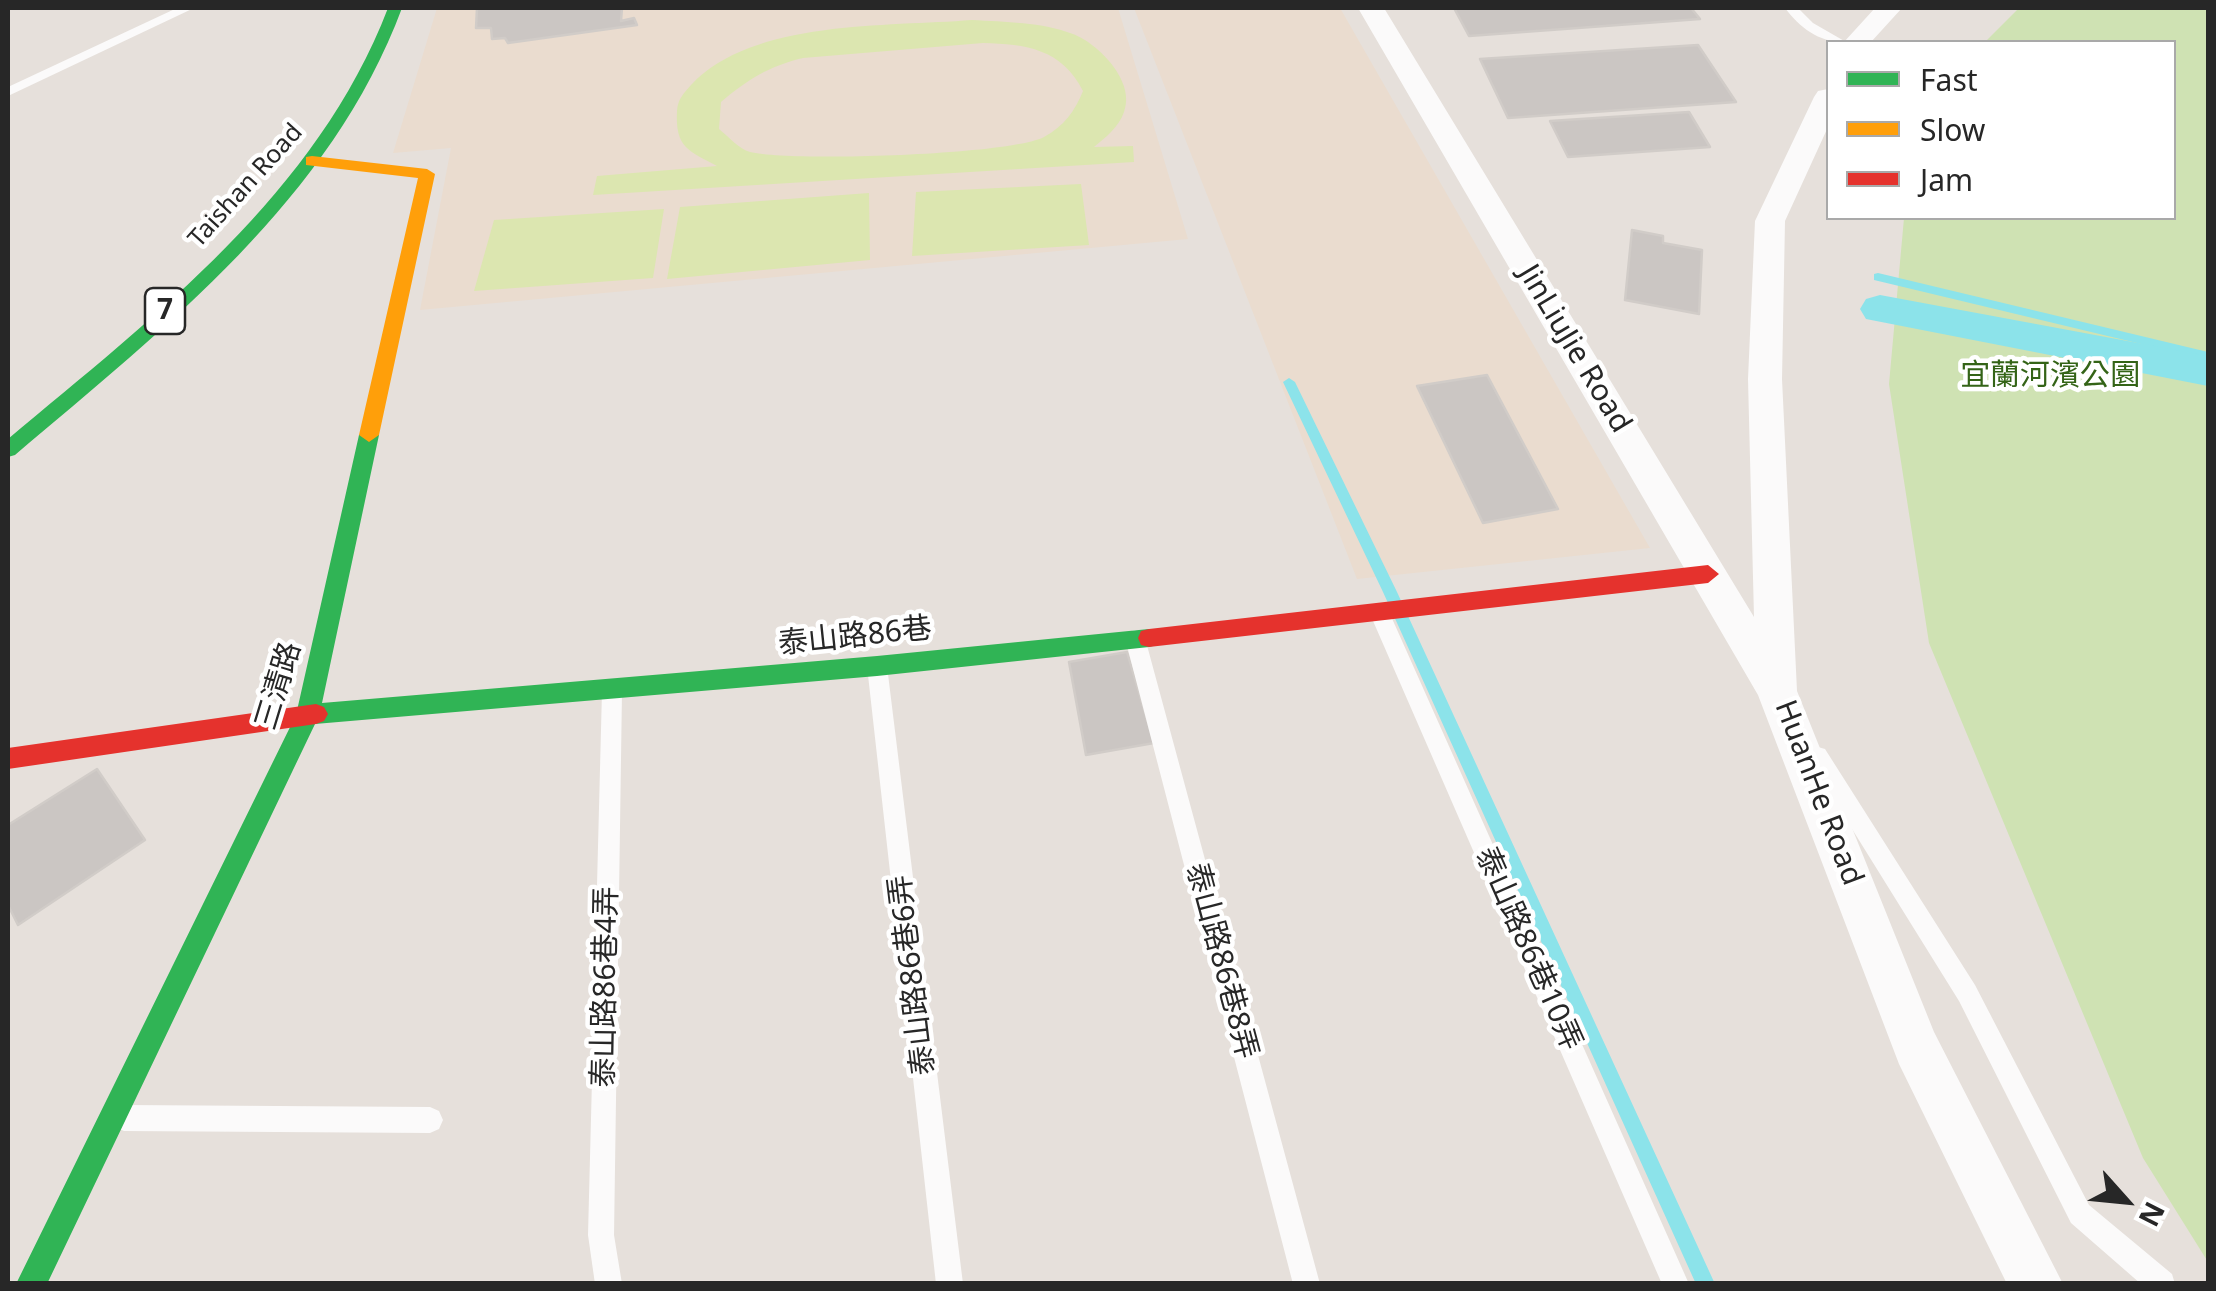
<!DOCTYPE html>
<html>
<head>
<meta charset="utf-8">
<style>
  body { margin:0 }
  #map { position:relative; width:2216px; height:1291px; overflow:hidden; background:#e6e0db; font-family:"Noto Sans",sans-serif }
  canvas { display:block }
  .frame { position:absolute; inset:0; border:10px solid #272727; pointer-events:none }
  .legend { position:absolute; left:1826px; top:40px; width:350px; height:180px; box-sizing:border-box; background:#fff; border:2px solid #a9a9a9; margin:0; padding:12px 18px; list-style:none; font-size:30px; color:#272727 }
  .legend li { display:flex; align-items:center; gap:20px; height:50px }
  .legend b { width:50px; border:2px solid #a9a9a9 }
  .north { position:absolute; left:2076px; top:1151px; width:100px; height:100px; -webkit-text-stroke:8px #fff; paint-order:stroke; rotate:117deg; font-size:28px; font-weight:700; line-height:40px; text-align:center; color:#272727 }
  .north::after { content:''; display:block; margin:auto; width:35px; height:45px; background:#272727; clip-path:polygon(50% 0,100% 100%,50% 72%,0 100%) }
</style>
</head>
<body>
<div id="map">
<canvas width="2216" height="1291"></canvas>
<div class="frame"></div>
<ul class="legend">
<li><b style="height:12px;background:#30b455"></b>Fast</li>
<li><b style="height:12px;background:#ff9f0a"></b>Slow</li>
<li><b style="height:12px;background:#e5322d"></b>Jam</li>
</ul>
<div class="north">N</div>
</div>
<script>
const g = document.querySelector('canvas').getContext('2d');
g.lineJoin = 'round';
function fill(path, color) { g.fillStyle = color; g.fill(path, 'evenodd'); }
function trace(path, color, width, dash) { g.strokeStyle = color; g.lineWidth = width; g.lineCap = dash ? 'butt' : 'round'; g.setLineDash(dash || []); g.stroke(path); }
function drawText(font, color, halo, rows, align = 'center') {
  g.font = font + ' "Noto Sans","Noto Sans TC",sans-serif'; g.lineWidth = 9; g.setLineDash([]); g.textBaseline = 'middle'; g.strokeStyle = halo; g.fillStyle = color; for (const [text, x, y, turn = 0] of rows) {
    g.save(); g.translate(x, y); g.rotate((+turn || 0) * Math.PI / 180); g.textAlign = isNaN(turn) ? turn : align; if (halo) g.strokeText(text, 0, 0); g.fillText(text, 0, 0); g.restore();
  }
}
const education = new Path2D(`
  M437,8H1118L1188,239L420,310L451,148L393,153Z
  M1134,8H1340L1650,548L1357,579Z`);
const green = new Path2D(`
  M2019,8H2208V1262L2143,1158L1929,643L1889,384L1904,218H2174V42H1985Z`);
const pitch = new Path2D(`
  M972,20C1005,22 1042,22 1073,34C1099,44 1136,82 1124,112C1119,127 1105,138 1094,147L1133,146L1134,162L593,195L597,176L717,166C689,151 675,148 677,111C678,99 683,94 691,85C753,19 887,27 972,20ZM983,43C1026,44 1062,49 1083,91C1075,111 1064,126 1044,137C1010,155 791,162 750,152C739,149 729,137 719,129L721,102C747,80 769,66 803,58Z
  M1081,184L1089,245L912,256L916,192Z
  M869,193L870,260L667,279L680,207Z
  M664,209L653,278L474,291L494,220Z`);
const stream = new Path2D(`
  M1878,273L2208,352V360L1874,280V274Z
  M1289,378L1295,382L1397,592L1715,1284H1696L1383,592L1283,382Z`);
const canal = new Path2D(`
  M1880,295L2208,356V386L1866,319L1860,309L1866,299Z`);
const building = new Path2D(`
  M477,8H622L621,21L634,18L637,25L508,43L505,38L492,39L491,28H476Z
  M1454,8H1691L1700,19L1469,36Z
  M1698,45L1736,102L1508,118L1480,59Z
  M1689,112L1710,147L1568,157L1550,121Z
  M1632,230L1663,236V243L1702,250L1699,314L1625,300Z
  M1487,375L1558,509L1483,523L1417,386Z
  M1127,652L1154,743L1086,755L1069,662Z
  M97,769L145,840L18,925L8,905V825Z`);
const lane = new Path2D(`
  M177,8H194L8,96V87Z
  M1785,8H1798L1813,23L1846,42C1820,43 1800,28 1785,8Z
  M1380,606L1387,608L1390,614L1689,1284H1662L1370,614L1373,608Z
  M1135,630L1142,632L1145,638L1320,1284H1293L1125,638L1128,632Z
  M877,657L884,660L887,666L963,1284H936L867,666L870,660Z
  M612,682L619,685L622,691L614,1235L622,1284H595L588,1235L602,691L605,685Z
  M1818,747L1825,749L1975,985L2089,1205L2172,1274L2175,1284H2141L2071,1223L1959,1001L1811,763L1807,756L1811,749Z
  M124,1105L430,1107L439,1111L443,1120L439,1129L430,1133L124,1131L115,1127L111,1118L115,1109Z`);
const street = new Path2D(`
  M1358,8H1384L1754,617L1748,379L1755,221L1814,97L1818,91L1828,89V127L1785,221L1782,379L1797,691L1934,1032L2063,1284H2007L1899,1064L1758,695Z
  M1875,8H1902L1871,42H1844Z`);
const fast = new Path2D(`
  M388,8H402C331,199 166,327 15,455L8,457V439C155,316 317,193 388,8Z
  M369,428L379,435L322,703L877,656L1149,629L1157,631L1160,638L1157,645L1149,647L877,676L315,724L47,1284H16L296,715L359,435Z`);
const slow = new Path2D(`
  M312,156L427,169L435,174L379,435L369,442L359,435L418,178L306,165V157Z`);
const jam = new Path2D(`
  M1708,565L1719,574L1708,583L1149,647L1141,645L1138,638L1141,631L1149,629Z
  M316,704L324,707L328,714L324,721L316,724L8,769V748Z`);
const farStreetnames = [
  ["Taishan Road",246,186,-48]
];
const shields = [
  [165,311,40]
];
const shieldNames = [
  ["7",165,311]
];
const streetNames = [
  ["JinLiuJie Road",1574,349,59],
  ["泰山路86巷",855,637,-6],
  ["三清路",279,686,-73],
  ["HuanHe Road",1818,793,69],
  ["泰山路86巷10弄",1528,949,66],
  ["泰山路86巷8弄",1221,961,75],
  ["泰山路86巷6弄",913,975,-97],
  ["泰山路86巷4弄",606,987,-89]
];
const parkNames = [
  ["宜蘭河濱公園",2050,376]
];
fill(education, '#eadccf');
fill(green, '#cfe2b3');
fill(pitch, '#dce6b0');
fill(stream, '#8ce3ea');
fill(canal, '#8ce3ea');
fill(building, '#cbc6c3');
trace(building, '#d1ccc8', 2.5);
fill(lane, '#fbfafa');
fill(street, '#fbfafa');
fill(fast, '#30b455');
fill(slow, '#ff9f0a');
fill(jam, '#e5322d');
drawText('25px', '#272727', '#fff', farStreetnames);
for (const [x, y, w] of shields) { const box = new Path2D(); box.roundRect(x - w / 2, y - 23, w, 46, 8); g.fillStyle = '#fff'; g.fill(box); trace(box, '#272727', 2.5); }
drawText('bold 28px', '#272727', null, shieldNames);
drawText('30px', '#272727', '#fff', streetNames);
drawText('30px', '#346417', '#fff', parkNames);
</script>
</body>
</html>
